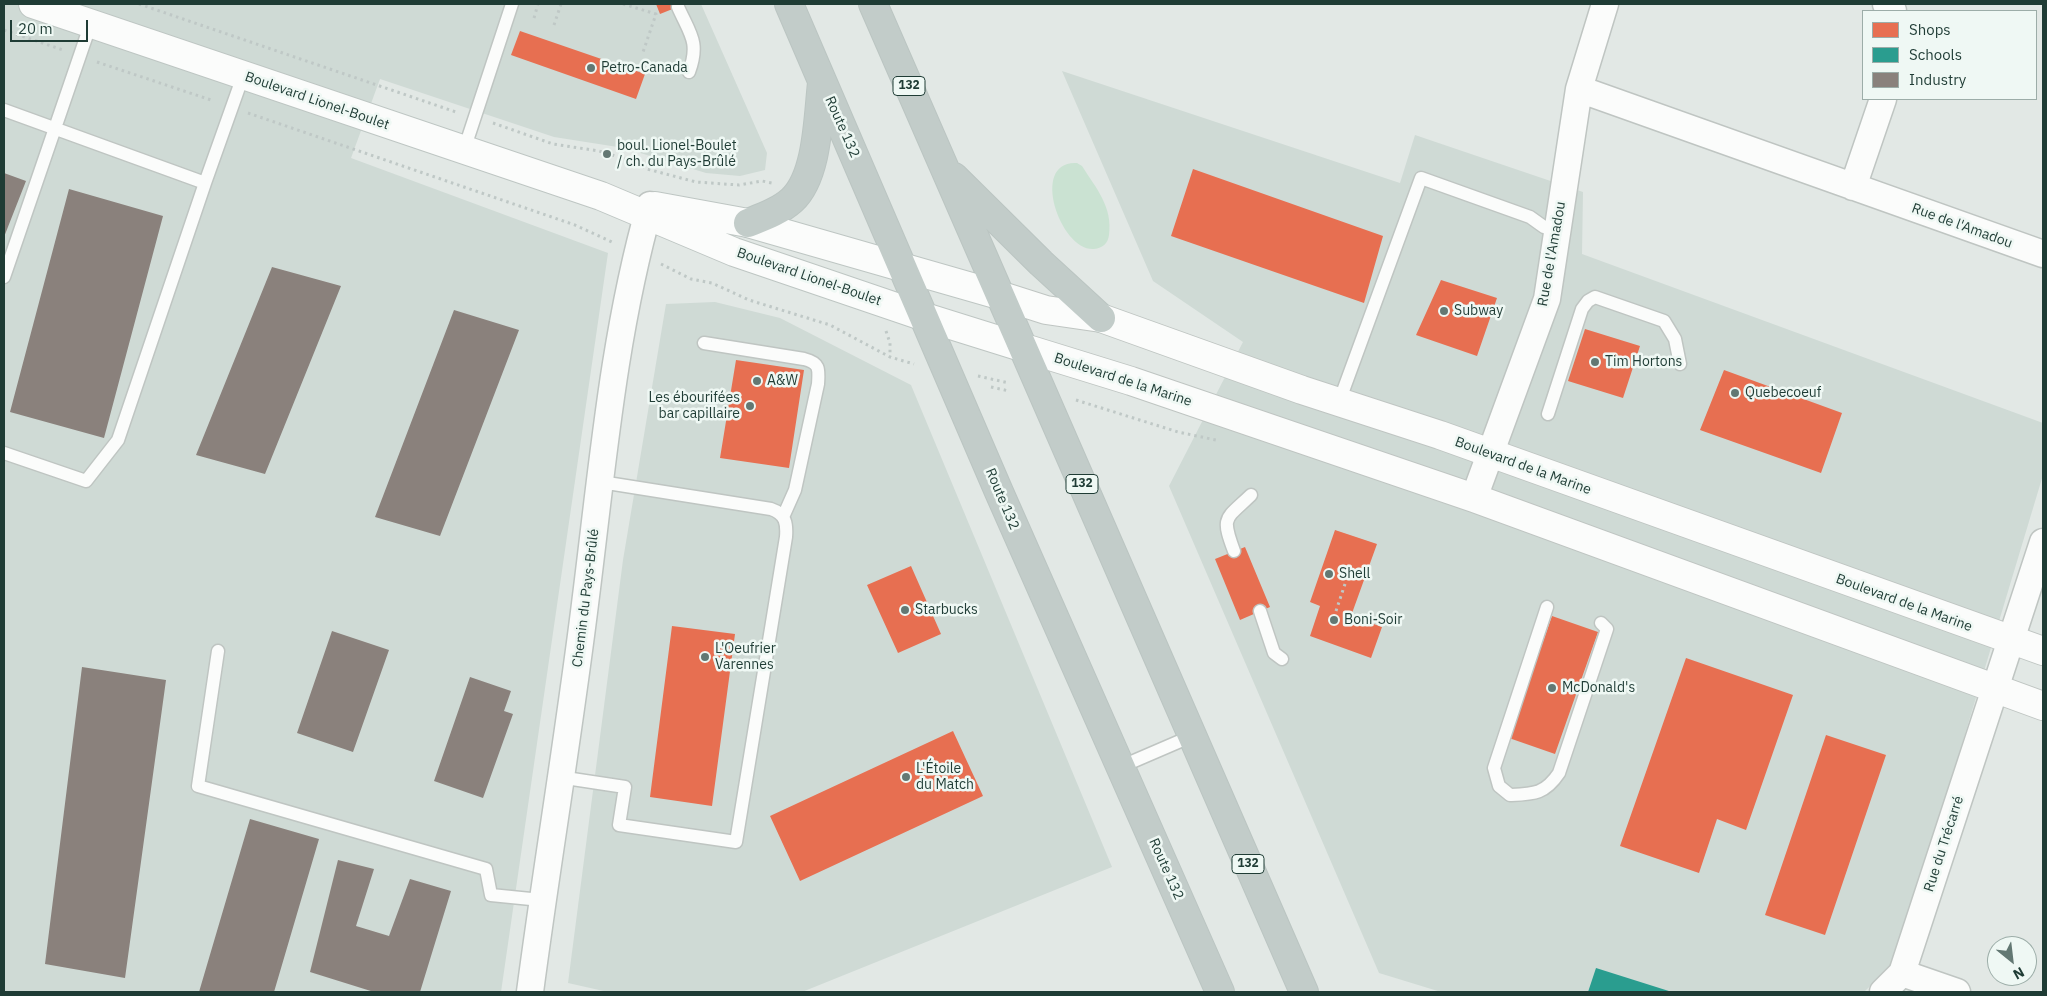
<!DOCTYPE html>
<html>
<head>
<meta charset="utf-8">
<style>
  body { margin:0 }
  #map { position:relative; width:2047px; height:996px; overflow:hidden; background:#e2e8e5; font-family:"IBM Plex Sans",sans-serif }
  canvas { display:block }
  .frame { position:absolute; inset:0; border:5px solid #1f3c35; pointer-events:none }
  .legend { position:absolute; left:1862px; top:10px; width:175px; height:90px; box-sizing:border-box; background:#eff8f4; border:1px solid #9cada8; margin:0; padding:6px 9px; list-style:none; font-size:15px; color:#1f3c35 }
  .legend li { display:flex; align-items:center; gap:10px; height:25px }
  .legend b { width:25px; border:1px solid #9cada8 }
  .north { position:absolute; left:1987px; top:936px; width:50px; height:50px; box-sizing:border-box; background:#eff8f4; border:1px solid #9cada8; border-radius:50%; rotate:151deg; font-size:14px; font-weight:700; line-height:20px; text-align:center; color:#1f3c35 }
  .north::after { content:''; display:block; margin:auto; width:18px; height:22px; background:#637873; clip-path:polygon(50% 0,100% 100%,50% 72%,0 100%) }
  .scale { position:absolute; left:10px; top:20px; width:78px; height:22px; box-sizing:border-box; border:2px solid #1f3c35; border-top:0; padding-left:6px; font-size:15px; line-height:18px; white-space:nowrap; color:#1f3c35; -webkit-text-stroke:4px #eff8f4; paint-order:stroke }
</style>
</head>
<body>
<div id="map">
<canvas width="2047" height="996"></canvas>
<div class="frame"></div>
<ul class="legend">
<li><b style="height:14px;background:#e76f51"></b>Shops</li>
<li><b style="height:14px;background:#2a9d8f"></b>Schools</li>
<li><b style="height:14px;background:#8a817c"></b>Industry</li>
</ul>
<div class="north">N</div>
<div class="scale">20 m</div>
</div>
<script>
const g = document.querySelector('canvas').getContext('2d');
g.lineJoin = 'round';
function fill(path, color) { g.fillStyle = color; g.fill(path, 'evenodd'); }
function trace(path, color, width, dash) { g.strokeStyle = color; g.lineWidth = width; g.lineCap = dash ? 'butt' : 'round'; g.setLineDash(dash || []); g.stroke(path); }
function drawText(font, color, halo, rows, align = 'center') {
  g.font = font + ' "IBM Plex Sans",sans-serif'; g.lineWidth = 5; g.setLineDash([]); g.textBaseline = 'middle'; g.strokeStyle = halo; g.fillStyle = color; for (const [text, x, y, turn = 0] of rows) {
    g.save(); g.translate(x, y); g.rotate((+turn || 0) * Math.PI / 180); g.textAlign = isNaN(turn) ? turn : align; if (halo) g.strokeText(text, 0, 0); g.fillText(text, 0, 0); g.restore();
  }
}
const built = new Path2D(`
  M4,4H701L767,153L765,170L740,176L706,173L624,148L554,137L380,79L351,158L608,253L501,992H4Z
  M1062,71L1400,183L1415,135L1583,192L1582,254L2043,423V475L1897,960L1864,992H1441L1379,973L1169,486L1243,342L1153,281Z
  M715,302L780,318L911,385L1112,867L802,992H608L568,983L623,560L666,304Z`);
const green = new Path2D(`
  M1077,163L1082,166C1096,188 1113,207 1109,235C1108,243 1103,248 1094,249C1060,251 1029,160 1077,163Z`);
const shops = new Path2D(`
  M656,4H685L660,14Z
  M520,31L645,74L636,99L511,55Z
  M1193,169L1383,236L1364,303L1171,236Z
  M1441,280L1497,298L1477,356L1416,335Z
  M1585,329L1640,346L1623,398L1568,381Z
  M736,360L804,370L789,468L720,458Z
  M1724,370L1842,413L1821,473L1700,430Z
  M1335,530L1377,544L1351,616L1382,627L1371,658L1310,636L1320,606L1310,602Z
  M1245,547L1270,607L1240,620L1215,559Z
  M911,566L941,634L898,653L867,585Z
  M1552,616L1598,632L1555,754L1509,738Z
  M672,626L735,634L712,806L650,797Z
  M1686,658L1793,695L1746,830L1717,819L1699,873L1620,846Z
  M953,731L983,796L800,881L770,816Z
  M1826,735L1886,755L1825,935L1765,915Z`);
const schools = new Path2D(`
  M1596,968L1672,992H1588Z`);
const industry = new Path2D(`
  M4,173L26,181L4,237Z
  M69,189L163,216L104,438L10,412Z
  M272,267L341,286L265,474L196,455Z
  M454,310L519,330L440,536L375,517Z
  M332,631L389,650L353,752L297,733Z
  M82,667L166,680L125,978L45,964Z
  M470,677L511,691L504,711L513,714L483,798L434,781Z
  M250,819L319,839L274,992H199Z
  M338,860L374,869L356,926L389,936L410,879L451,891L420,992H374L310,972Z`);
const path = new Path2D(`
  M139,4L456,112
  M623,4L656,14L642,55
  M534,18L538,4
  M554,25L561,4
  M4,30L63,50
  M97,62L214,101
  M248,113L575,225L614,243
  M493,123L553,144L599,151L635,162L647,169L696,182L739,185L762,181L772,183
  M661,264L691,279L712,283L749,300L830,325L890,357L914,364
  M886,331L890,343V357
  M978,376L1009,383
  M991,387L1009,391
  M1076,400L1178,432L1216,440
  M1336,611L1346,581`);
const service = new Path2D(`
  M678,7C690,34 700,42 689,72
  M4,110L205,183L243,76
  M464,150L512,4
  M4,277L91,23
  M704,343L804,359C820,363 819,369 818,384L795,490L783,517
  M1339,402L1421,178L1530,217L1544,227L1557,231
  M1548,414L1582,309L1588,301L1595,297L1664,321L1675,339L1680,364
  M4,453L86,481L118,440L205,183
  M1234,551C1221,516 1225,520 1251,495
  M1547,607L1494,768L1499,786L1510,795C1534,794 1545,794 1559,773L1607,629L1601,623
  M1260,611L1274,653L1282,659
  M218,651L198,786L486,869L491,895L541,900
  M1120,767L1192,736
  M559,777L625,787L619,825L736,842L786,537C787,524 786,514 771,509L601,482`);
const minor = new Path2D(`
  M1886,4L1893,11
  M1579,89L2043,254
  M1853,187L1883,99
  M1474,498L1547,299L1579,89L1605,4
  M1902,973L1957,992
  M530,992C547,863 569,734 585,604C602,471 613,335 650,205
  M1883,992L1902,973L2043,542`);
const tertiary = new Path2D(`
  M999,295L1046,310L1101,318L1302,390L1440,435L2043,651
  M1021,347L1131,381L1474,498L2043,706`);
const secondary = new Path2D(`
  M33,4L601,196L734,252L925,317L1021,347
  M655,206L748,223L999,295`);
const trunk = new Path2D(`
  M789,4L999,492L1220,992
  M873,4L1304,992
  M954,177L1041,263L1101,318
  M748,223C763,217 780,211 792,200C818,176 818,117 822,83`);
const markers = [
  [591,68,5,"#637873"],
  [607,154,5,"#637873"],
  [1444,311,5,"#637873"],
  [1595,362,5,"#637873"],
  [757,381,5,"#637873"],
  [1735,393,5,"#637873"],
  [750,406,5,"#637873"],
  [1329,574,5,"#637873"],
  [905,610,5,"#637873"],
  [1334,620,5,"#637873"],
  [705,657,5,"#637873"],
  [1552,688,5,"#637873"],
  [906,777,5,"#637873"]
];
const shields = [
  [909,86,32],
  [1082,484,32],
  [1248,864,32]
];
const shieldNames = [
  ["132",909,86],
  ["132",1082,484],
  ["132",1248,864]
];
const poiNames = [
  ["Petro-Canada",601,68],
  ["boul. Lionel-Boulet",617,146],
  ["/ ch. du Pays-Brûlé",617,162],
  ["Subway",1454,311],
  ["Tim Hortons",1605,362],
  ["A&W",767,381],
  ["Quebecoeuf",1745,393],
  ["Les ébourifées",740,398,"right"],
  ["bar capillaire",740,414,"right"],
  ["Shell",1339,574],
  ["Starbucks",915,610],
  ["Boni-Soir",1344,620],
  ["L'Oeufrier",715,649],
  ["Varennes",715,665],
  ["McDonald's",1562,688],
  ["L'Étoile",916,769],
  ["du Match",916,785]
];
const streetNames = [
  ["Boulevard Lionel-Boulet",317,101,19],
  ["Route 132",842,127,66],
  ["Rue de l'Amadou",1962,226,20],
  ["Rue de l'Amadou",1552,254,-80],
  ["Boulevard Lionel-Boulet",809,277,19],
  ["Boulevard de la Marine",1123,380,18],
  ["Boulevard de la Marine",1523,466,20],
  ["Route 132",1002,499,67],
  ["Chemin du Pays-Brûlé",586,598,-83],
  ["Boulevard de la Marine",1904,603,20],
  ["Rue du Trécarré",1944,844,-72],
  ["Route 132",1166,869,66]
];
fill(built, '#cfdad5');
fill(green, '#cae2d2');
fill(shops, '#e76f51');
fill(schools, '#2a9d8f');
fill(industry, '#8a817c');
trace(service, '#bfc5c2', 15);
trace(minor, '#bfc5c2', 29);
trace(tertiary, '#bfc5c2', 30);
trace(secondary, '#bec6c3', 30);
trace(trunk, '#bbc5c2', 30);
trace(path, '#bfc8c6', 3, [2.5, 4]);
trace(service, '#fbfcfb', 12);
trace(minor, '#fbfcfb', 26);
trace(tertiary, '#fbfcfb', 28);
trace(secondary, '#fbfcfb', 28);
trace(trunk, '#c2ccc9', 28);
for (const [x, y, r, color] of markers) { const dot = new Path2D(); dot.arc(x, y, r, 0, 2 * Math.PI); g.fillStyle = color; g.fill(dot); trace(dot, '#eff8f4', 2); }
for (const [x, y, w] of shields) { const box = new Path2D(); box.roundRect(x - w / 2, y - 9.5, w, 19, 4); g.fillStyle = '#eff8f4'; g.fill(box); trace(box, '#1f3c35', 1); }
drawText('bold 12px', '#1f3c35', null, shieldNames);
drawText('14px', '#1f3c35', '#eff8f4', poiNames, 'left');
drawText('14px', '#1f3c35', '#eff8f4', streetNames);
</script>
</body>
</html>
